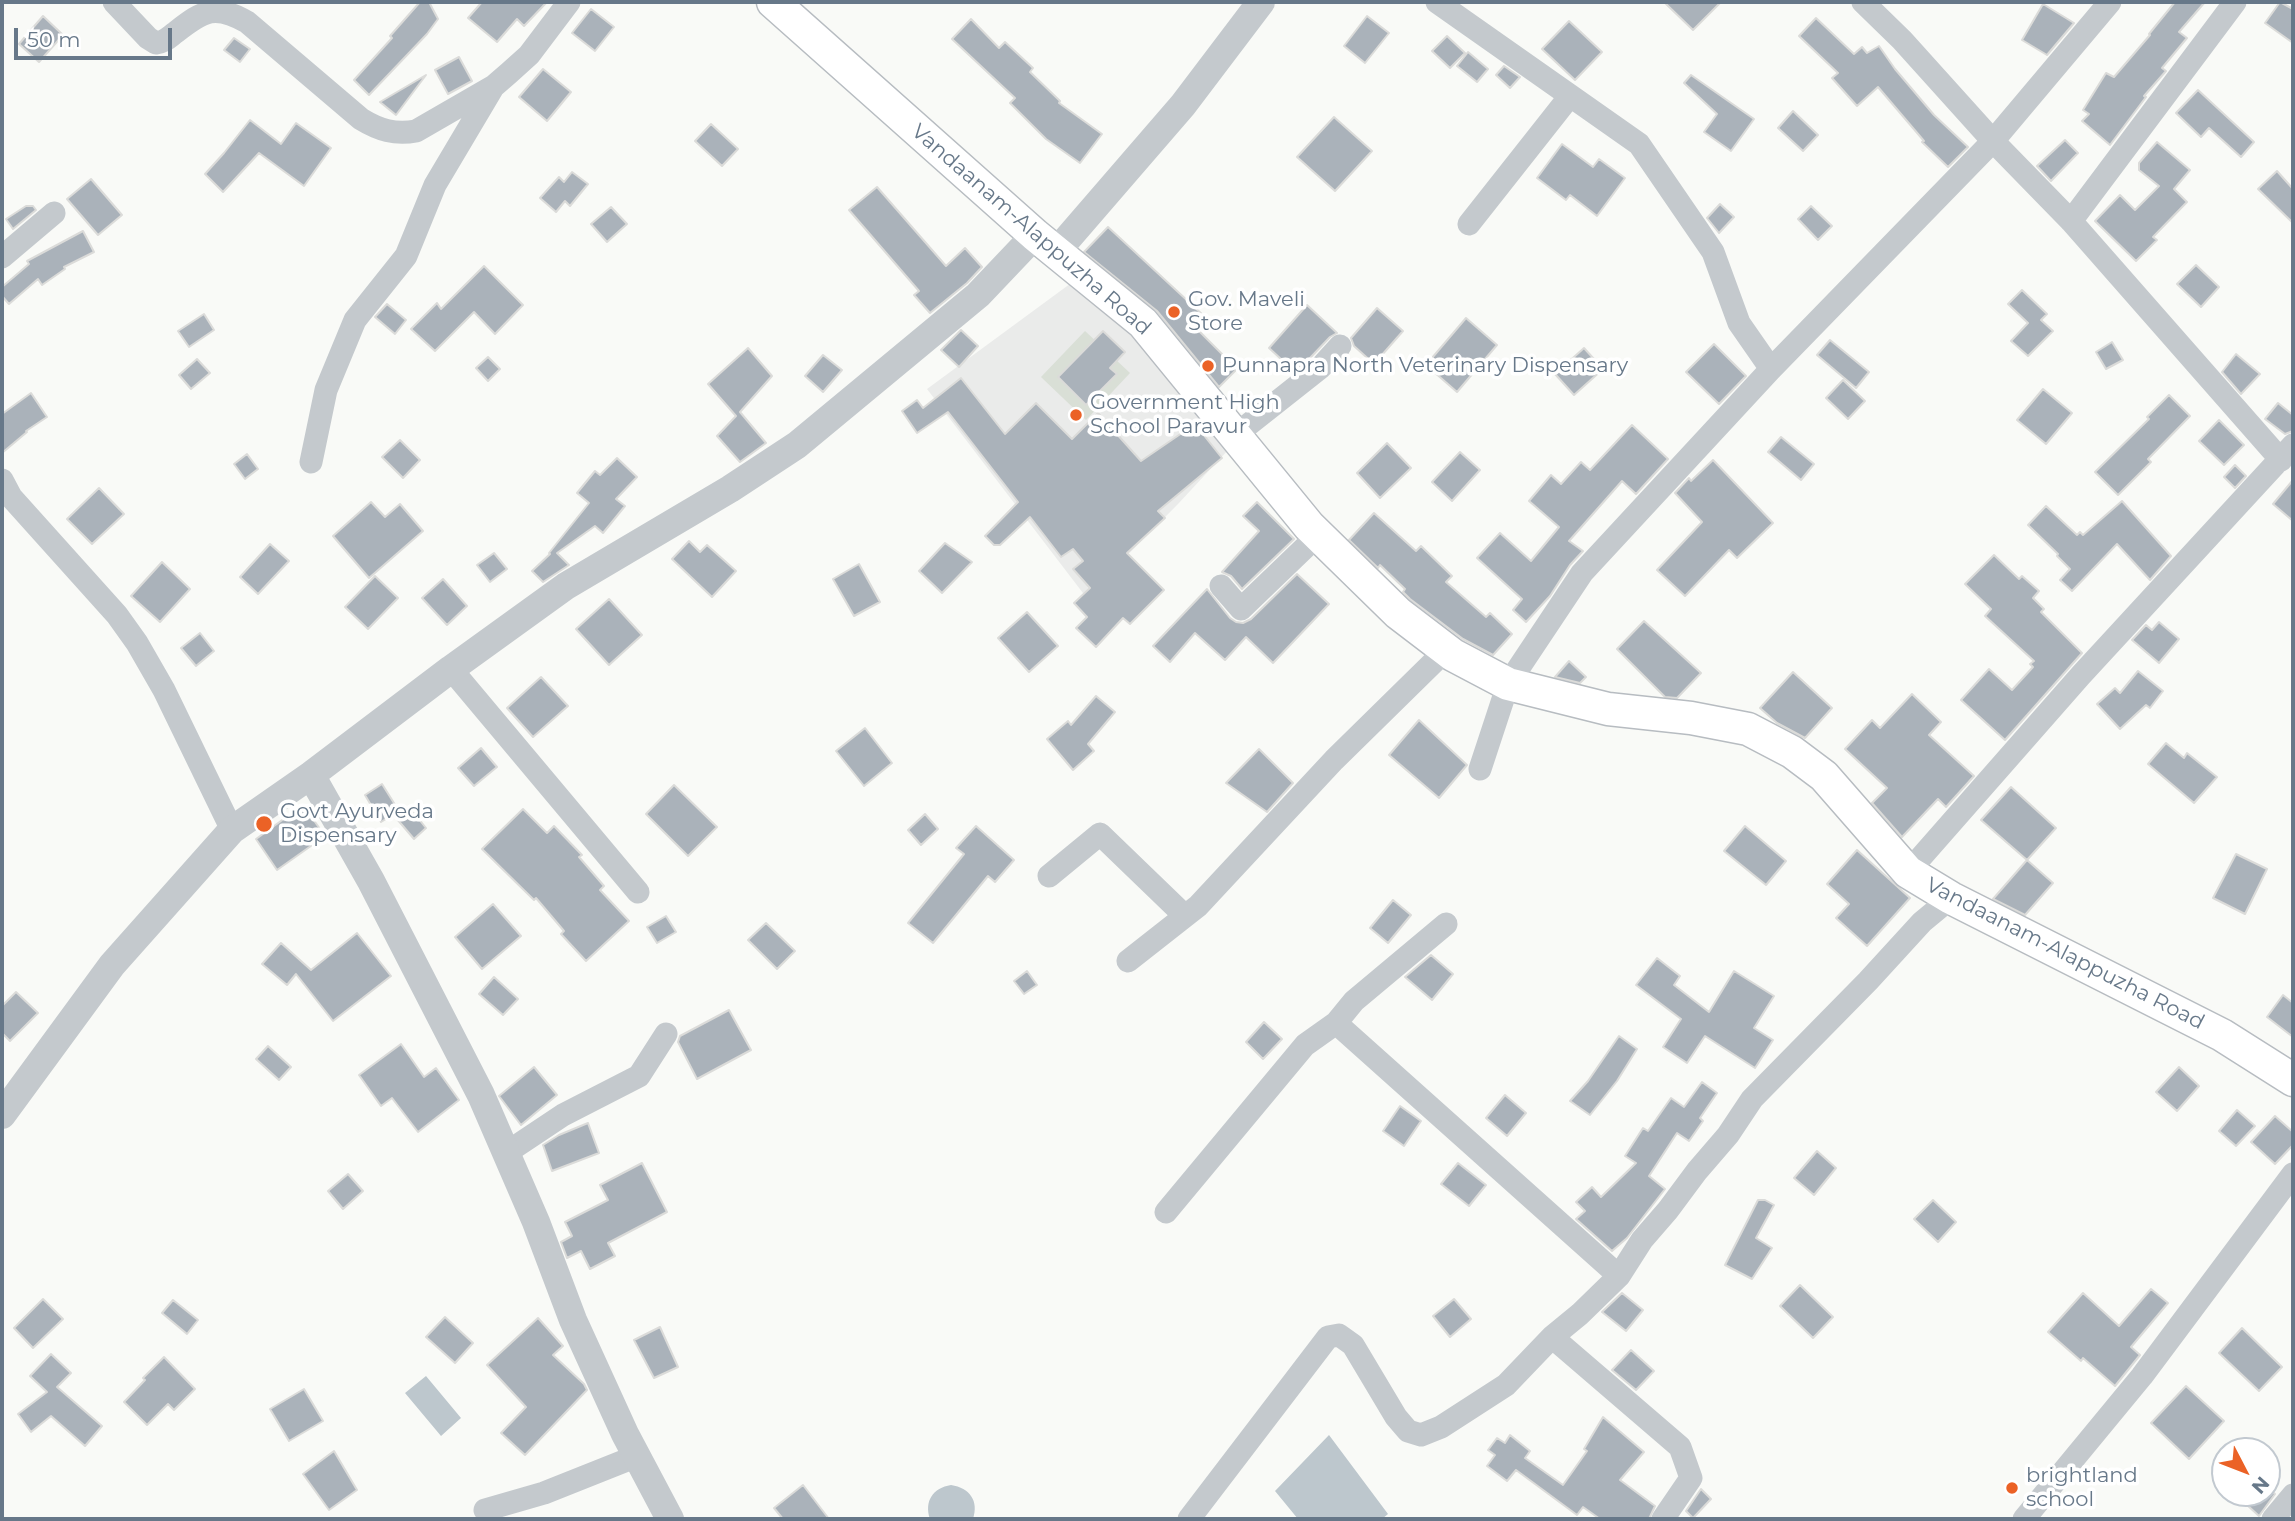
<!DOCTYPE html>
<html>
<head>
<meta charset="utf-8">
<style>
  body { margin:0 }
  #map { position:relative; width:2295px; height:1521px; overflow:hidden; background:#f9faf7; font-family:Montserrat,sans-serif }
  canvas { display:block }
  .frame { position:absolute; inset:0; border:4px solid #677889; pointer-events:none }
  .north { position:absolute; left:2211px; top:1437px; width:70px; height:70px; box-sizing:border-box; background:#fff; border:2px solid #c2c9d0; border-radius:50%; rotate:132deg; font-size:19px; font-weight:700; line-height:28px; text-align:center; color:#677889 }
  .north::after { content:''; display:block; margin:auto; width:24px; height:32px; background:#eb6226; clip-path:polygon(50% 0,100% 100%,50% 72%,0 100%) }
  .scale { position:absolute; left:14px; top:28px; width:158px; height:32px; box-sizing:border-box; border:4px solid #677889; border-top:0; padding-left:9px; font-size:21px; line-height:24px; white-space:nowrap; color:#677889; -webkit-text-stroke:5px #fff; paint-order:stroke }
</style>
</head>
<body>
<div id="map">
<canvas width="2295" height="1521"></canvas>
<div class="frame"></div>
<div class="north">N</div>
<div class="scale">50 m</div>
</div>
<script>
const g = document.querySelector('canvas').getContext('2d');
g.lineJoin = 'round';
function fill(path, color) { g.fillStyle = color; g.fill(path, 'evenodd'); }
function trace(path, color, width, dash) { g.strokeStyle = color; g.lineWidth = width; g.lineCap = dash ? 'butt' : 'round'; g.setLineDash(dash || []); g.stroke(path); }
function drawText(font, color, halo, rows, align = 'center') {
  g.font = font + ' Montserrat,sans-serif'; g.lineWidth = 7; g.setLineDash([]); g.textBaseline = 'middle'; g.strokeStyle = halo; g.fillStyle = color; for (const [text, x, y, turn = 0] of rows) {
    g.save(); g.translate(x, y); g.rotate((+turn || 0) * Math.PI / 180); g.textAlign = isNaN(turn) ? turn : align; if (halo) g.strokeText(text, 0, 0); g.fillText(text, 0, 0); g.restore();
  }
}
const built = new Path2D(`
  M1078,278L1229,442V449L1178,504L1086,597L927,389Z`);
const green = new Path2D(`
  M1085,331L1130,373L1086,420L1041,377Z`);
const water = new Path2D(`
  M426,1376L461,1418L441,1436L405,1393Z
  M1329,1435L1388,1514L1382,1519H1298L1275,1491Z
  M951,1485C970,1488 979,1501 973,1519H930C924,1501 933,1488 951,1485Z`);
const building = new Path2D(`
  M420,2H429L438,19L427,34L369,95L354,80L392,38L390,36Z
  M482,2H547L524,26L517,19L497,42L468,18Z
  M1664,2H1721L1693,30Z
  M2175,2H2205L2179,32L2187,38L2162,68L2166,71L2144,96L2146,97L2110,145L2082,121L2089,114L2083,110L2106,73L2114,77L2150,35L2149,34Z
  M2280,2L2293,9V43L2265,23Z
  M2043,4L2074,23L2047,55L2022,40Z
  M591,9L614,27L595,51L572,33Z
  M43,16L63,35L39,62L19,44Z
  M1367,16L1389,33L1365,63L1344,46Z
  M1816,18L1854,54L1862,47L1867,53L1879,46L1895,69L1934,115L1968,147L1948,167L1922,142L1924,141L1878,87L1857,106L1832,78L1838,73L1799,36Z
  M971,19L999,48L1005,42L1033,68L1030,72L1060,101L1059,103L1102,134L1080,163L1046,139L1010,103L1015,98L952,39Z
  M1569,21L1602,52L1575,80L1542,49Z
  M1447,36L1465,53L1450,68L1432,51Z
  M234,38L250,49L240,62L224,50Z
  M1468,52L1488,69L1477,82L1457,66Z
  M459,57L472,81L448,94L435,70Z
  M1504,66L1520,77L1510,88L1496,75Z
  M543,69L571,92L547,121L519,97Z
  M426,75L396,115L380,102Z
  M1691,75L1754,119L1731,151L1704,132L1717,114L1684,83Z
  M2198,90L2254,142L2241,157L2209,128L2201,137L2176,113Z
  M1793,111L1818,135L1803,151L1778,128Z
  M1334,117L1372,151L1335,191L1297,157Z
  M250,120L281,144L296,123L331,148L304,186L259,153L223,192L205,174L224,153Z
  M711,124L738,149L722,166L695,141Z
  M2065,140L2078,153L2051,181L2037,166Z
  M2157,142L2190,170L2174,189L2187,202L2153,237L2157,240L2136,261L2095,221L2120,195L2135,210L2159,186L2139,170V163Z
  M1562,144L1593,167L1599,159L1625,178L1597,216L1570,195L1566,200L1537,178Z
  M2277,171L2293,189V223L2258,189Z
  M572,172L588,184L570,206L565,201L556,212L540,198L559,177L564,182Z
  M91,179L122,215L98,235L67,199Z
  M877,187L946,266L965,248L982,267L967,283L930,313L914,295L919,291L849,210Z
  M1720,204L1734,217L1719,233L1707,218Z
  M26,206H33L36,210L13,229L6,219Z
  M1811,206L1832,226L1818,240L1798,219Z
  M611,207L627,224L607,242L591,224Z
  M1108,227L1204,316L1194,326L1237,369L1219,387L1157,311L1084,252Z
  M83,231L94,252L64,267L65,269L42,285L38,279L9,304L2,296V287L29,264L27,261Z
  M2196,265L2219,287L2201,307L2177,284Z
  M484,266L523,305L495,334L474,312L435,351L411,329L437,303L441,309Z
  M2022,290L2047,314L2041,320L2053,331L2028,356L2011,341L2028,323L2008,304Z
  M387,304L406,320L395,334L375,317Z
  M1307,305L1337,333L1330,337L1310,358L1294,371L1269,348Z
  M1377,308L1403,331L1374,364L1354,346L1351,338Z
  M204,314L214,330L189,347L178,331Z
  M1466,318L1497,345L1457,392L1426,365Z
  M961,330L978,346L959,367L941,350Z
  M1103,331L1125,352L1110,368L1117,374L1086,405L1058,377Z
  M1830,340L1869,372L1856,388L1817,355Z
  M2112,342L2123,360L2106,369L2096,352Z
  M1714,344L1746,376L1719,404L1686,372Z
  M748,348L772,376L740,412L766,443L740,462L717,436L736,416L708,384Z
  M1584,348L1603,369L1574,395L1555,374Z
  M2236,354L2260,374L2241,394L2222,372Z
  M823,355L842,370L823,392L805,376Z
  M488,357L500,369L488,381L476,368Z
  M197,359L210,373L191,389L179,375Z
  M961,378L1005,434L1036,403L1072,439L1098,413L1141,461L1195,424L1222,458L1158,511L1165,518L1127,553L1164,590L1130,624L1123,618L1096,647L1076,628L1087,617L1074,603L1090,588L1073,569L1083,561L1073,549L1061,557L1030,517L1000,545H994L985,536L1018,502L948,412L917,433L902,411L917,400L923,408Z
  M1843,380L1865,401L1848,419L1826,398Z
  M2043,389L2072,413L2046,444L2017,420Z
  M31,393L47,417L26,431L27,432L2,453V414Z
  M2169,395L2190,416L2148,459L2151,462L2118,495L2095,472L2149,419L2147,417Z
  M2278,403L2293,415V431L2285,434L2265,419Z
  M2219,420L2244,445L2224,465L2199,441Z
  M1632,425L1668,459L1636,494L1622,481L1569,541L1583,551L1570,565L1550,596L1526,622L1513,610L1522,599L1477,558L1500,533L1531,561L1559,527L1529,501L1551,475L1561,484L1581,462L1590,470Z
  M1781,437L1814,464L1801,480L1768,452Z
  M400,440L420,460L403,478L382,457Z
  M1387,443L1411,468L1380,498L1357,473Z
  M1460,452L1480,470L1452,501L1432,482Z
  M247,454L258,469L245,479L234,464Z
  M617,458L637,477L616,499L625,506L603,533L595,526L557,553L569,565L543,582L532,571L550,554L549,553L589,503L577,493L595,471L600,475Z
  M1713,460L1773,523L1737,558L1729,550L1685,596L1657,570L1702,522L1675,493L1689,478L1691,481Z
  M2235,465L2246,476L2235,488L2224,477Z
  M2293,480V521L2273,504Z
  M99,488L124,514L92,544L67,519Z
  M2122,501L2171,556L2150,580L2117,544L2072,591L2060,580L2070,569L2057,556L2058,554L2028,525L2046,506L2077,535L2080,532L2083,535Z
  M371,502L385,517L400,504L423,531L369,578L333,536Z
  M1257,502L1294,539L1242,589L1231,576L1222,572L1259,531L1243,516Z
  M1374,513L1416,551L1421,546L1452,576L1446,582L1486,617L1490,613L1512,634L1493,655L1463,639L1410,599L1403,592L1405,589L1380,565L1378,568L1349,540Z
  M689,541L700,552L707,545L736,571L712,597L672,559Z
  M945,543L972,562L942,593L919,571Z
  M270,544L289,561L258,594L240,577Z
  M494,553L507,569L490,582L477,565Z
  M1994,555L2019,579L2022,576L2039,591L2033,598L2044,609L2041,612L2082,653L2005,740L1961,700L1989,669L2012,690L2033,667L2030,664L2034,661L1985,616L1991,609L1965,584Z
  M162,562L190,589L160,622L131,596Z
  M859,564L880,602L854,616L833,579Z
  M1297,574L1329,604L1273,663L1246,637L1225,660L1195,633L1170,662L1153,646L1207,589L1230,618L1236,622L1243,623L1251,619Z
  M375,576L398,598L368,629L345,607Z
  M443,579L467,606L447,625L422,598Z
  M609,599L642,635L609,665L576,629Z
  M1027,612L1058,646L1029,672L998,638Z
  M1644,621L1701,673L1677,698L1665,697L1617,649Z
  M2159,622L2179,639L2159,663L2132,640L2146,625L2152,630Z
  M200,633L214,651L196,666L181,648Z
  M1569,661L1586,677L1580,683L1555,677Z
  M2138,671L2163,691L2150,708L2146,705L2120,729L2097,704L2115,688L2120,693Z
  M1793,672L1832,708L1805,738L1777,723L1760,708Z
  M541,677L568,706L533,737L507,708Z
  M1912,694L1941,722L1929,735L1974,776L1946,807L1938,799L1902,837L1872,803L1887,788L1845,749L1872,720L1880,728Z
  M1096,696L1115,712L1088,744L1094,751L1073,770L1047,739L1068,721L1071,725Z
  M1419,720L1467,765L1439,798L1389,755Z
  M865,728L892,763L864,786L836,751Z
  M2166,743L2184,758L2187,753L2217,777L2194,803L2148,764Z
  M481,748L497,767L474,786L458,768Z
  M1259,749L1293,783L1267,812L1226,783Z
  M382,784L399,811L381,822L365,795Z
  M674,785L717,827L688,856L646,814Z
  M2011,787L2056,828L2027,860L1981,820Z
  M303,805L325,836L277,870L256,839Z
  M410,808L426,828L414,839L397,819Z
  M523,809L547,833L554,826L582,855L579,857L604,886L600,890L629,921L586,961L561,934L564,931L536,898L534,900L482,849Z
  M925,814L938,829L921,845L908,830Z
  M976,826L1014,860L995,882L988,876L933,943L908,923L964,854L956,848Z
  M1745,826L1786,861L1766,885L1724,851Z
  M1857,850L1910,898L1867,946L1836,918L1849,904L1827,884Z
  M2236,854L2267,869L2245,914L2213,898Z
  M2027,860L2053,883L2025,915L1993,899Z
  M1393,900L1411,915L1388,943L1370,928Z
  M493,904L521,936L482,969L455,937Z
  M666,916L676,932L657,943L647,927Z
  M766,923L795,951L777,969L748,940Z
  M357,933L391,976L333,1021L296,974L287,985L262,964L281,943L311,970Z
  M1431,955L1453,974L1432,1000L1405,977Z
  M1657,958L1680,976L1674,985L1709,1012L1734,971L1774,996L1754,1028L1773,1040L1755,1068L1705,1036L1687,1063L1663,1047L1681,1019L1636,985Z
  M1027,971L1037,985L1024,994L1014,981Z
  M494,977L518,999L503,1015L479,994Z
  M16,992L38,1013L10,1041L2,1033V1006Z
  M2283,995L2293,1003V1037L2267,1017Z
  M729,1010L751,1050L697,1079L678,1042L680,1036Z
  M1264,1022L1282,1039L1263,1059L1246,1042Z
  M1619,1036L1637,1049L1617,1081L1590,1115L1570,1101L1588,1081Z
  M401,1044L424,1077L436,1068L459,1100L418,1132L392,1098L381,1106L359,1075Z
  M268,1046L291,1067L279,1080L256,1059Z
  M534,1067L557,1095L521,1125L499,1096Z
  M2179,1067L2199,1086L2177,1111L2156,1092Z
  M1702,1082L1717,1093L1700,1118L1703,1121L1689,1141L1677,1133L1649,1176L1665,1189L1627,1238L1612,1251L1576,1219L1585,1211L1576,1202L1592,1187L1601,1197L1636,1163L1625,1156L1643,1128L1648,1131L1671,1098L1684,1107Z
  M1505,1095L1526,1113L1507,1136L1486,1118Z
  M1400,1106L1421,1121L1404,1146L1383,1131Z
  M2237,1110L2255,1126L2236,1146L2219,1131Z
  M2275,1116L2293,1132V1145L2275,1164L2251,1142Z
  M588,1123L599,1153L552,1171L543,1145L559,1135Z
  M1817,1151L1836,1168L1814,1195L1794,1178Z
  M642,1163L667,1212L608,1243L615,1256L590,1269L581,1251L567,1258L561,1242L572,1236L565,1222L608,1200L600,1185Z
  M1458,1163L1486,1185L1469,1206L1441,1184Z
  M348,1174L363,1191L343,1209L328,1191Z
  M1758,1200H1765L1774,1205L1756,1238L1772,1248L1752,1279L1725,1265Z
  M1933,1200L1956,1222L1938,1242L1914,1219Z
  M1800,1285L1833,1317L1813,1338L1780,1306Z
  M2151,1289L2168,1303L2131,1347L2140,1355L2115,1386L2083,1358L2081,1361L2048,1332L2083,1293L2119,1326Z
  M1622,1293L1643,1310L1626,1331L1602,1312Z
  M43,1299L63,1319L33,1348L14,1328Z
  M1454,1299L1471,1319L1450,1337L1433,1316Z
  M173,1300L198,1320L187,1334L162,1313Z
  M445,1317L473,1343L455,1363L426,1337Z
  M538,1318L563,1346L553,1355L584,1384L587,1390L525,1455L501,1433L526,1407L487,1365Z
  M660,1327L678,1367L654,1378L634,1340Z
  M2242,1328L2282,1367L2259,1391L2219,1353Z
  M1631,1350L1654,1371L1636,1390L1612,1370Z
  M51,1354L71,1373L57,1387L102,1426L85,1446L51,1416L31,1432L18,1414L47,1392L30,1376Z
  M164,1357L195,1389L174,1410L168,1404L147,1425L124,1402L145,1380L143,1378Z
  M2186,1386L2224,1421L2189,1459L2151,1423Z
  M304,1389L323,1421L289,1441L270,1409Z
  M1603,1417L1644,1452L1620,1480L1655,1506L1649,1519H1600L1583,1507L1577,1515L1516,1470L1507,1481L1487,1466L1495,1455L1488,1450L1497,1438L1505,1443L1510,1435L1530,1451L1525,1458L1563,1485L1587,1451L1584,1449Z
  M334,1451L357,1490L329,1510L303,1474Z
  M803,1485L829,1519H783L774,1508Z
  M1701,1489L1711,1499L1693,1518L1686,1511Z
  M2234,1493H2274L2275,1494L2259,1516Z`);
const minor = new Path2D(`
  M114,2L148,38L156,43C165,42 169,37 176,32C204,10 215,4 247,22L361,119C379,130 395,135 416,131L494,86L509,73L529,55L569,2
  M1437,2L1639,144L1713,252L1739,323L1771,369
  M1863,2L1902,40L1993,141L2071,221L2281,460
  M2071,221L2235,2
  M1469,224L1570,96
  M2,257L54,213
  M1234,436L1320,368L1340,346
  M311,462L326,390L355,320L406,256L435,185L492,89
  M2,480L11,497L117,615L137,643L164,690L232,830
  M1221,586L1241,609L1319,534
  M451,669L638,892
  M1480,769L1508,684L1582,573L1771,369L1993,141L2110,2
  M1908,872L2081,675L2293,445
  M1049,876L1100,834L1185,916
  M1128,961L1198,906L1334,760L1446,650
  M1336,1023L1619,1276
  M506,1153L563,1115L639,1076L666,1034
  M1166,1212L1305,1045L1336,1023L1354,1001L1446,924
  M1552,1337L1680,1447L1691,1478L1663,1519
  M485,1510L544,1493L637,1456
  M1189,1519L1328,1337L1339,1335L1353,1345L1396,1417L1408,1431L1421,1435L1441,1427L1506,1385L1552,1337L1580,1314L1619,1276L1642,1240L1668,1210L1697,1171L1728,1135L1752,1099L1868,981L1922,922L1951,898
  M2024,1519L2142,1376L2293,1174
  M2273,1519L2293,1495`);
const tertiary = new Path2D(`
  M1056,252L1183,105L1261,2
  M311,775L371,881L481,1095L536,1222L573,1320L625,1434L670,1519
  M2,1115L112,965L232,830L311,775L451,669L566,586L730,489L797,445L978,295L1035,235`);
const secondary = new Path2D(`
  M773,2L1035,235L1143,323L1309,526L1398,613L1453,655L1508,684L1608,709L1691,718L1748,729L1792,752L1824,776L1908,872L1951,898L2222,1035L2293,1080`);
const markers = [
  [1174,312,7,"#eb6226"],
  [1208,366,7,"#eb6226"],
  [1076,415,7,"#eb6226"],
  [264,824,9,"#eb6226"],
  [2012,1488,7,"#eb6226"]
];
const streetNames = [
  ["Vandaanam-Alappuzha Road",1031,230,41],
  ["Vandaanam-Alappuzha Road",2065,954,27]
];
const poiNames = [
  ["Gov. Maveli",1188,300],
  ["Store",1188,324],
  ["Punnapra North Veterinary Dispensary",1222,366],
  ["Government High",1090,403],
  ["School Paravur",1090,427],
  ["Govt Ayurveda",280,812],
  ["Dispensary",280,836],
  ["brightland",2026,1476],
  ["school",2026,1500]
];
fill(built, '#eaebea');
fill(green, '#d9dfd6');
fill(water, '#bdc7cd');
fill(building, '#aab2ba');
trace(building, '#dbdbd9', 2);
trace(secondary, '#b7bcc1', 35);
trace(minor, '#c4c9cd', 23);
trace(tertiary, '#c4c9cd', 28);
trace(secondary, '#fff', 32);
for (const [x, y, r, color] of markers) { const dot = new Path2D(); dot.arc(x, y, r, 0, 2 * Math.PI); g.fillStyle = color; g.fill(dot); trace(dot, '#fff', 2.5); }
drawText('21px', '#677889', '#fff', streetNames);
drawText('21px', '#677889', '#fff', poiNames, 'left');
</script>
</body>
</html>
